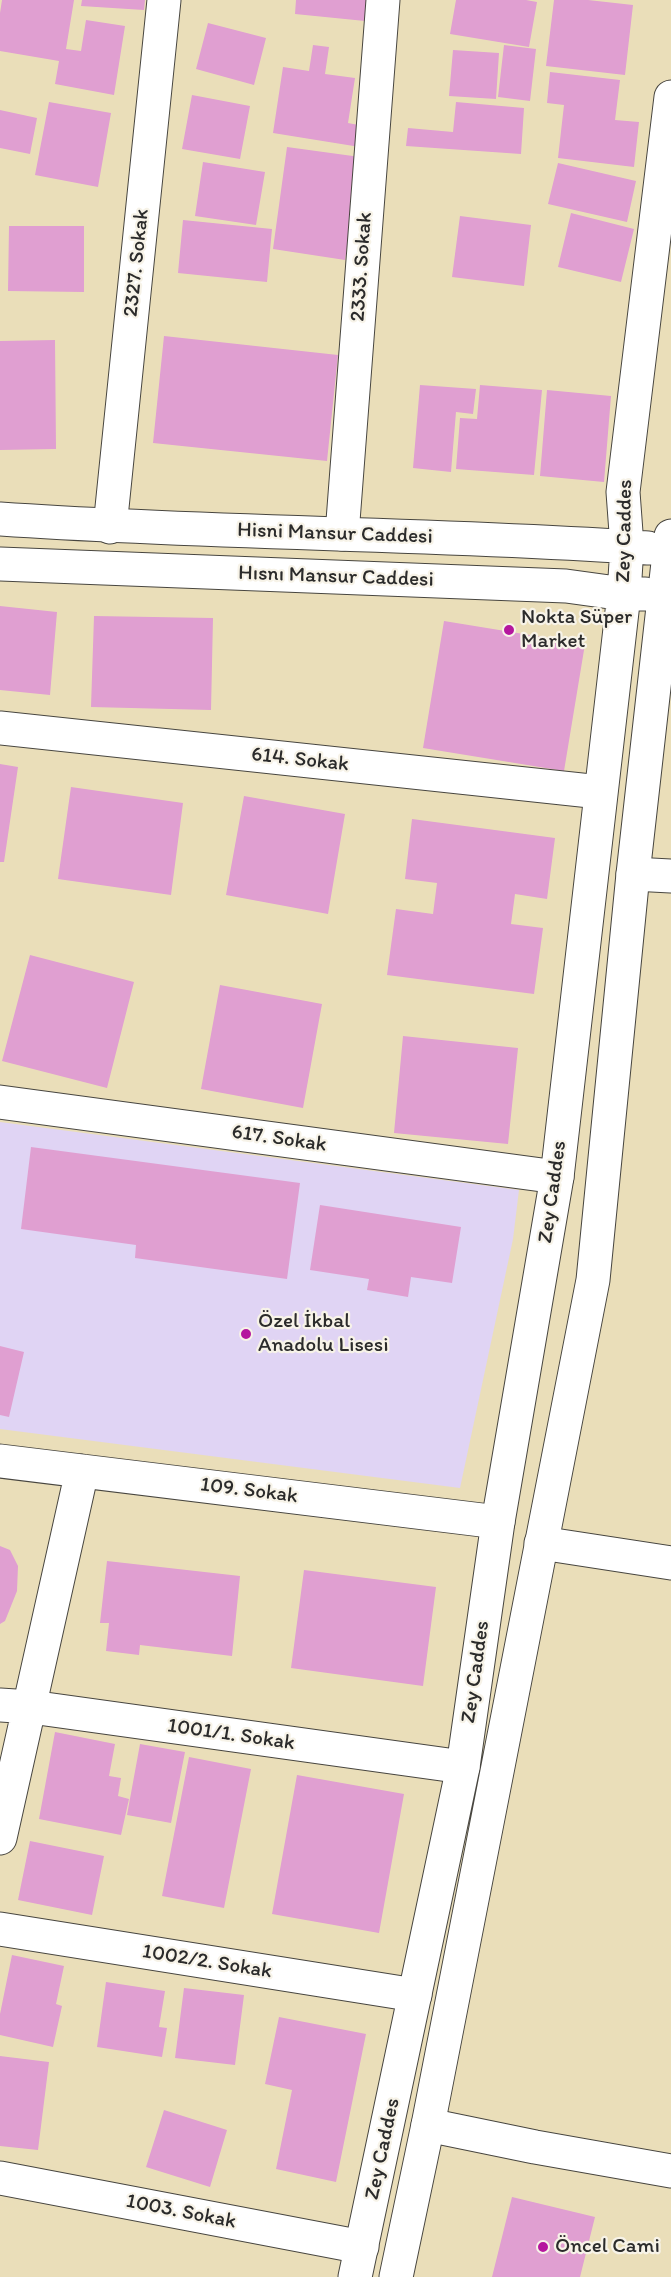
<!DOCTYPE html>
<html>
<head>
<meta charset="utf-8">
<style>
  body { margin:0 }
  canvas { display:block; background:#eadeb9 }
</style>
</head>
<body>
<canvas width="671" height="2277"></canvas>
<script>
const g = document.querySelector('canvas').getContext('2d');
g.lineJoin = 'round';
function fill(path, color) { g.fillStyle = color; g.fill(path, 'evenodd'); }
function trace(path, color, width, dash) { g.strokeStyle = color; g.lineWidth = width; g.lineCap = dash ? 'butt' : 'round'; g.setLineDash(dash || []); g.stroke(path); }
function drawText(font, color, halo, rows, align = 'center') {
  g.font = font + ' Itim,sans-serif'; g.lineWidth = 4.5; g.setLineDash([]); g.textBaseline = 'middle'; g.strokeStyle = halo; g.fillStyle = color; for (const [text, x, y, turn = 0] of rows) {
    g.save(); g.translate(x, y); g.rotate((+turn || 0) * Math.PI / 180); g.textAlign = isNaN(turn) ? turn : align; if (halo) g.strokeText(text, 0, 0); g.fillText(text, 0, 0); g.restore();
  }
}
const built = new Path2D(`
  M0,1122L519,1190L513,1239L460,1488L0,1429Z`);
const building = new Path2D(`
  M2,0H74L66,49L81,51L86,20L125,26L114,95L55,84L59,61L0,51V13Z
  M82,0H145L144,10L81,6Z
  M296,0H377L375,22L295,14Z
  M456,0H526L537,2L529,47L450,34Z
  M554,0H588L633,5L625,75L546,66Z
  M208,23L266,38L254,85L196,69Z
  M313,45L329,47L325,74L355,78L348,123L369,127L366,148L273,133L283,67L309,71Z
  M504,45L536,49L530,101L498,97Z
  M453,50L499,53L496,99L449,96Z
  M550,72L620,80L615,120L639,122L634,167L558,158L564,105L547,103Z
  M192,95L250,106L240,159L182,149Z
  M49,102L111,113L98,187L35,175Z
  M456,102L524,108L521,154L406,146L408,128L453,132Z
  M0,110L37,118L30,154L0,148Z
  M287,147L360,157L345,260L273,249Z
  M203,162L265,172L256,225L195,216Z
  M558,163L636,181L627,222L548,204Z
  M571,213L634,229L621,282L558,267Z
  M460,216L531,225L524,286L452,277Z
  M183,220L272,229L267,282L178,273Z
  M9,226H84V292L8,291Z
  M164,336L338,355L327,461L153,443Z
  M55,340L56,449L0,450V341Z
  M420,385L476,389L473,414L456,412L451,472L413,468Z
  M480,385L542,390L534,475L456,469L460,418L477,419Z
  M547,390L611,396L604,482L540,476Z
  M0,606L57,612L50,695L0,690Z
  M94,616L213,618L211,710L91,707Z
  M444,621L585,644L564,771L423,748Z
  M0,764L18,767L4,862H0Z
  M71,787L183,803L171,895L58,879Z
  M244,796L345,814L328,914L226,895Z
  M412,819L555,838L547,899L515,894L511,924L543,928L534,994L387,975L396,909L433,914L437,883L405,879Z
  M30,955L134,982L107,1088L2,1061Z
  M220,985L322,1004L303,1108L201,1089Z
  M403,1036L518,1048L508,1144L394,1133Z
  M31,1147L300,1183L287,1279L135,1258L136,1245L21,1229Z
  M320,1205L461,1227L452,1283L411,1277L408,1297L367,1290L369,1279L310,1270Z
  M0,1346L24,1352L9,1417L0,1415Z
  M0,1546L10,1550L18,1566L17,1591L5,1621L0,1624Z
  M107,1561L240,1576L232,1656L140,1645L139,1655L106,1651L109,1623H100Z
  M304,1570L436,1587L423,1686L291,1668Z
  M55,1732L115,1744L109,1776L121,1778L118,1796L129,1799L121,1835L39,1819Z
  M140,1744L185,1752L171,1823L127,1815Z
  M189,1757L251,1769L224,1908L162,1896Z
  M297,1775L404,1794L379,1933L272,1914Z
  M30,1841L104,1856L92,1915L18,1900Z
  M12,1955L64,1966L56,2004L62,2006L53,2047L0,2035V2014Z
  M106,1982L165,1991L159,2027L167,2028L162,2057L97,2047Z
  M184,1988L244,1995L235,2065L175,2058Z
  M279,2017L366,2034L336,2182L276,2169L292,2090L265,2084Z
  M0,2056L49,2062L38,2150L0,2146Z
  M164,2110L227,2130L210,2187L146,2167Z
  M512,2197L595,2217L580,2277H492Z`);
const minor = new Path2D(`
  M110,527L164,0
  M342,534L383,0
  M0,728L600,792
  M633,874L671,876
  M0,1102L557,1177
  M0,1461L498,1522
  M541,1543L671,1563
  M0,1705L31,1707L463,1767
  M0,1838L82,1471
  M0,1929L415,1995
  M428,2125L535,2147L671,2171
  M0,2178L362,2247`);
const secondary = new Path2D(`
  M0,519C216,534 432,533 648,548
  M0,564L566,586L624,594H645
  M355,2277L463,1767L498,1522L557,1177L624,594L627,546L623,492L671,97
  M396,2277L428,2125L593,1280L633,874L671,536`);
const markers = [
  [509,630,6,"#b5179e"],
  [246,1334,6,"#b5179e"],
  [543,2247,6,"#b5179e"]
];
const streetNames = [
  ["2327. Sokak",137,263,-84],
  ["2333. Sokak",362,267,-86],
  ["Zey Caddes",625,531,-89],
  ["Hisni Mansur Caddesi",335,534,2],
  ["Hısnı Mansur Caddesi",336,577,2],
  ["614. Sokak",300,760,6],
  ["617. Sokak",279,1139,8],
  ["Zey Caddes",553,1192,-82],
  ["109. Sokak",249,1491,7],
  ["Zey Caddes",476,1672,-82],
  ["1001/1. Sokak",231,1735,8],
  ["1002/2. Sokak",207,1962,9],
  ["Zey Caddes",383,2149,-78],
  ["1003. Sokak",181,2212,11]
];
const poiNames = [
  ["Nokta Süper",521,618],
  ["Market",521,642],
  ["Özel İkbal",258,1322],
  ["Anadolu Lisesi",258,1346],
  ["Öncel Cami",555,2247]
];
fill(built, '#e0d4f4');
fill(building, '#e09fd1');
trace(minor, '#484640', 35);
trace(secondary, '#484640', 35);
trace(minor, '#fff', 33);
trace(secondary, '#fff', 33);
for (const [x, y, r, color] of markers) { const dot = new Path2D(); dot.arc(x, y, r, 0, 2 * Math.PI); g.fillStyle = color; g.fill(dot); trace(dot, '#f7f3e8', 2); }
drawText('21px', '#2b2b2b', '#f7f3e8', streetNames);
drawText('21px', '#2b2b2b', '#f7f3e8', poiNames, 'left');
</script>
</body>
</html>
